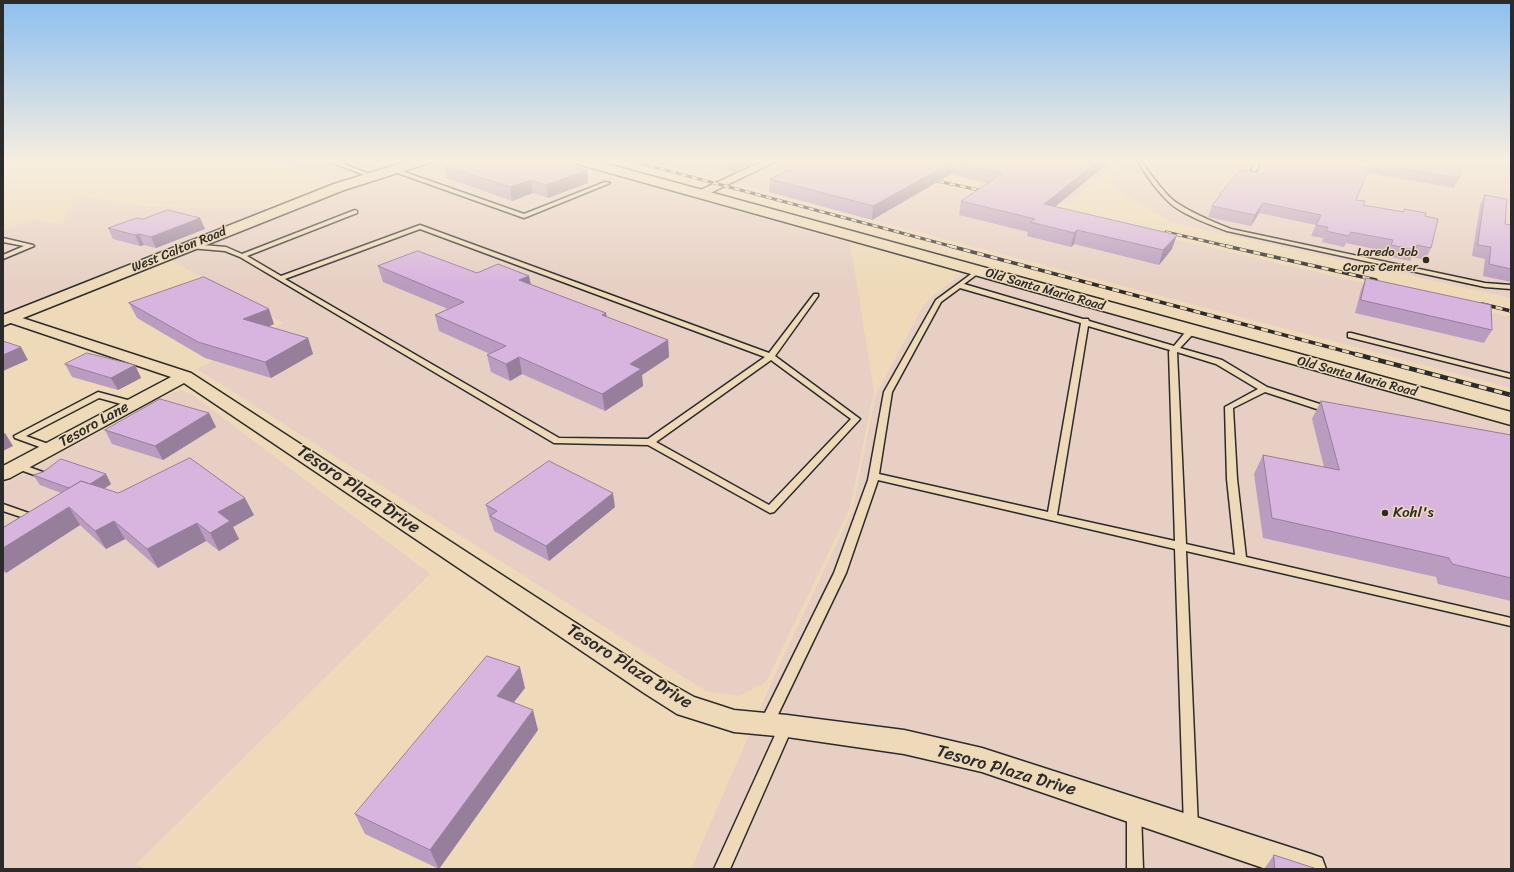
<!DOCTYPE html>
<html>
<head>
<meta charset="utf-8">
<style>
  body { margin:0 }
  #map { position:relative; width:1514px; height:872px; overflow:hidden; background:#eedab8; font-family:Sriracha,sans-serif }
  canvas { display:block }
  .frame { position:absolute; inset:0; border:4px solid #2b2b2b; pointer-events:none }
</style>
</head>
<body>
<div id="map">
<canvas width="1514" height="872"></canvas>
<div class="frame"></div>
</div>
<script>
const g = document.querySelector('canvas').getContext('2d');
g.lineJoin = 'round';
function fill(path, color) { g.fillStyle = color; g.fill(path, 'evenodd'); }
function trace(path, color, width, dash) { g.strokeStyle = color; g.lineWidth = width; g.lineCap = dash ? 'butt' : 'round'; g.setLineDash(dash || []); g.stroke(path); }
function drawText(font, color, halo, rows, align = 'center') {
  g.font = font + ' Sriracha,sans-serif'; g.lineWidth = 3; g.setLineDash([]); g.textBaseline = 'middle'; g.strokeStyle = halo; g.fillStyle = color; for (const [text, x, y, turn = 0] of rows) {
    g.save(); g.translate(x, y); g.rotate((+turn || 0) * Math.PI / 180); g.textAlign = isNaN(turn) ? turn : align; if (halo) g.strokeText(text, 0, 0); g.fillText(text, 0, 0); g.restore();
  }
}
const built = new Path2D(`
  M273,160H413L336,184Z
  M445,160H558L850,243L874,391L850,508L766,682L739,696L706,691L197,369L283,323L170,260L346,190Z
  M644,160H831L1511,317V388Z
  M875,160H1511V298L1170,222L1112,186L1121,163L1067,203Z
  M80,196L134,205L178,208H270L3,313V230L21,224L32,219L62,225L67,210Z
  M964,272L1511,427V869H691L773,679L853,509L875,397L923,306L934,295Z
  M182,390L193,395L430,574L136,864L146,869H3V485L167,395Z`);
const service = new Path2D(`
  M325,160H333L375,176L370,177Z
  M1140,160H1145L1143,163C1150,174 1167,197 1177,203C1194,214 1213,222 1231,229L1485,283L1511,285V289L1485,287L1227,231C1213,226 1182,214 1171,204C1159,193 1147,177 1139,163Z
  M1255,160H1260L1257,170L1254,172L1251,170Z
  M392,169H396L524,214L605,182L610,183L524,218L392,171Z
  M355,210L357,211V213L247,256L281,276L420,225L769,353L814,294H818V296L775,356L860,419L774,512L770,513L648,445L554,443L240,257L225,251L190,248L187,246L190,244L226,247L242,254ZM420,229L765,357L648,439L559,438L285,279ZM771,360L851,419L769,505L656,442Z
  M3,238L33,245L34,246L3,259V255L24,246L3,242Z
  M978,269L980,270V272L964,284L1083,319H1088L1089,321L1174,346L1188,329H1194V333L1180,348L1222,360L1267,387L1332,408L1333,410L1329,413L1265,392L1233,408L1237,479L1246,557L1511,618V626L1186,551L1198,827L1196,832L1191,834L1186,832L1184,827L1175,549L878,480L846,573L772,727L767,729L762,727L760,723L834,573L868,480L884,392L936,300ZM960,288L1081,323L1048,512L879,474L892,392L941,302ZM1088,326L1170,350L1169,352L1175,541L1057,515ZM1177,352L1216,364L1258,389L1225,407L1227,479L1235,555L1186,544Z
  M1348,333H1351L1511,374V378L1348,337Z
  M98,392L135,402L136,404L132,407L99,398L26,436L54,446L56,448L54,450H48L15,438L14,436Z
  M18,463L51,475L53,477L48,480L15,468L13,466Z
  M3,504L40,517L41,519L40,521L36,522L3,511Z
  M786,720L791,722L793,726L730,869H714L781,722Z
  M1134,805L1139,807L1141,812L1143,869H1127V812L1129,807Z`);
const minor = new Path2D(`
  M765,160H779L704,196H696L695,194L696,192Z
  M10,314L191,373L662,679L694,697L734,710L787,715L904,730L982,748L1311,854L1322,858L1326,869H1266L982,772L904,754L787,737L734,732L677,714L644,693L184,383L10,478L3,480V466L171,377L5,321L3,318L5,315Z`);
const secondary = new Path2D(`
  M411,160H431L429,163L344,190L3,326V315L334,184Z
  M572,160H593L1511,412V425L574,163Z`);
const railFar2 = new Path2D(`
  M628,160L954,247
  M928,179L988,192
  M1166,232L1231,247`);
const railFar1 = new Path2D(`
  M950,246L1359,355
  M1226,246L1376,280
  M1482,304L1511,311`);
const rail = new Path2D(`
  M1355,354L1511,395`);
const wall = new Path2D(`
  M687,160H758L734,172Z
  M812,160H1112L1055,207L1172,249L1159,265L1074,244L1071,247L1027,236L1028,232L959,215L961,201L988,183L951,174L872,220L769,192L770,179Z
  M1374,160L1459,178L1454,188L1368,173Z
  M444,166L587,170L588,183L548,198L533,193L512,201L447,178Z
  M1263,174L1356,200L1363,205L1403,212L1404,209L1425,216L1431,248L1425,260L1412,257L1410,261L1386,256L1388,252L1346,243L1344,247L1322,242L1323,238L1311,236L1316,225L1259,213L1251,226L1208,217L1212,206L1218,198L1220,194Z
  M1485,195L1505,224L1511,225V282L1483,276L1485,259L1472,256L1480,205Z
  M200,218L205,229L156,248L144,245L140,246L113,239L108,228L143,219Z
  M378,266L477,273L529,276L531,285L606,313L607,317L668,340L669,357L642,375L643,386L605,411L522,374L510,381L491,372L487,355L490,354L439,331L435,315L448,309L383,282Z
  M1366,278L1492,330L1484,343L1355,313L1361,290Z
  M129,303L274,324L269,327L308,338L313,354L271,378L205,358L137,318Z
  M65,364L135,365L141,378L118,390L72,377Z
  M1321,401L1511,435V601L1438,584L1436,577L1263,538L1254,474L1263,455L1324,467L1312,419Z
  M209,413L216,427L163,460L112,444L105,430Z
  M33,475L111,484L104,489L118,493L254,515L233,527L239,539L219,551L206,541L158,568L125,539L106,549L80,525L6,573L3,571V526L4,527L61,493L40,485Z
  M486,505L615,507L549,561L494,531L491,521L490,520Z
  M525,688L514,702L538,730L439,869L365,834L355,814Z
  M1274,855L1317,869H1264Z`);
const shadedWall = new Path2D(`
  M733,160H758L734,172Z
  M1100,160H1112L1041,218L1044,204Z
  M952,162L951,174L872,220L873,206Z
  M587,170L588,183L548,198L546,185Z
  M531,180L533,193L512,201L510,187Z
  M1263,203L1259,213L1251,226L1255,215Z
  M200,218L205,229L156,248L151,237Z
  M1077,230L1074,244L1071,247L1074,233Z
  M139,234L144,245L140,246L135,235Z
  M1177,235L1172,249L1159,265L1163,250Z
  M529,276L532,291L519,280Z
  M269,309L274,324L249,335L243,319Z
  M606,313L608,330L602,315Z
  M308,338L313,354L271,378L265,362Z
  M668,340L669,357L642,375L643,386L605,411L602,394L630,364Z
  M21,347L28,360L3,371V355Z
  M519,357L522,374L510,381L506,364Z
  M135,365L141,378L118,390L111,378Z
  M209,413L216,427L163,460L155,446Z
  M5,433L13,446L3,451V434Z
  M106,474L111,484L84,501L78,491Z
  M613,493L615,507L549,561L546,546Z
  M245,498L254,515L233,527L239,539L219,551L210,533L218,512Z
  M69,507L80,525L6,573L3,568V548Z
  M114,521L125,539L106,549L95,531Z
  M197,523L206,541L158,568L147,549Z
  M520,667L525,688L503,716L497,696Z
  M533,710L538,730L439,869L430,850Z`);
const building = new Path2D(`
  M461,160H553L587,170L546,185L531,180L510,187L444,166Z
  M812,160H1100L1044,204L1177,235L1163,250L1077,230L1074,233L1030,222L1035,219L961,201L1003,173L952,162L873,206L770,179Z
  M1273,160H1324L1369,168L1356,200L1365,201L1363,205L1404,212V209L1426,213L1425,216L1438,219L1431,248L1417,245L1415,250L1391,245L1393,240L1351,232L1349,236L1326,231L1328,227L1316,225L1321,215L1263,203L1255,215L1212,206L1221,194H1220L1240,170L1263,174Z
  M1374,160H1463L1459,178L1372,164Z
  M1485,195L1507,199L1505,224L1511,225V269L1489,264L1491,247L1478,245Z
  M168,210L200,218L151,237L139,234L135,235L108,228L137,218L143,219Z
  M418,251L477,273L498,264L529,276L519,280L606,313L602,315L668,340L630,364L641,369L602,394L519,357L506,364L487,355L506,346L435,315L464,302L378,266Z
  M204,277L269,309L243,319L308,338L265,362L198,342L129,303Z
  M1366,278L1491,305L1492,330L1361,300Z
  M3,341L21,347L3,355Z
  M87,353L135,365L111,378L65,364Z
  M160,399L209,413L155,446L105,430Z
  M1321,401L1511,435V578L1452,564L1449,558L1272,518L1263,455L1339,470Z
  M190,458L245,498L218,512L230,521L210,533L197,523L147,549L114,521L95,531L69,507L3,548V526L4,527L81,481L118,493Z
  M61,459L106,474L90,484L81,481L69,488L33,475L43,472Z
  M549,461L613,493L546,546L490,516L497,511L486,505Z
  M487,656L520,667L497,696L533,710L430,850L355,814Z
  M1274,855L1317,869H1275Z`);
const markers = [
  [1426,260,4,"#2b2b2b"],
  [1385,513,4,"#2b2b2b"]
];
const farStreetnames = [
  ["West Calton Road",179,250,-22],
  ["Old Santa Maria Road",1045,290,16],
  ["Old Santa Maria Road",1357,377,15]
];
const farPoinames = [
  ["Laredo Job",1418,253],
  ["Corps Center",1418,268]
];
const streetNames = [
  ["Tesoro Lane",94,425,-29]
];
const poiNames = [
  ["Kohl's",1393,513]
];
const nearStreetnames = [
  ["Tesoro Plaza Drive",358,490,34],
  ["Tesoro Plaza Drive",629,667,32],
  ["Tesoro Plaza Drive",1006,771,16]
];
fill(built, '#e7cfc4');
trace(service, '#2b2b2b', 3);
trace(minor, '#2b2b2b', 3);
trace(secondary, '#2b2b2b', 3);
fill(service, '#eedab8');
fill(minor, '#eedab8');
fill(secondary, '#eedab8');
trace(railFar2, '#2b2b2b', 3);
trace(railFar1, '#2b2b2b', 3.5);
trace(rail, '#2b2b2b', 4.5);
trace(railFar2, '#eedab8', 2, [5.5]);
trace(railFar1, '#eedab8', 2.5, [7]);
trace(rail, '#eedab8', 3, [8]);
fill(wall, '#ba9cc0');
fill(shadedWall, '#977f9c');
fill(building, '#d8b5df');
trace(building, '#977f9c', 1);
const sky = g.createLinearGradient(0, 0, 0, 283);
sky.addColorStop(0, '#8cbff0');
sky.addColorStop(0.57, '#f7eedf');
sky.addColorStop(1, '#f7eedf00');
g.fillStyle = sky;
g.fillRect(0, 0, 1514, 283);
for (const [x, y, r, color] of markers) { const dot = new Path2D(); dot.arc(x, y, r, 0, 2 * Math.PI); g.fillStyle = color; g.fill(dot); trace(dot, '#eedab8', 1.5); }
drawText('13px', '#2b2b2b', '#eedab8', farStreetnames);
drawText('13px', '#2b2b2b', '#eedab8', farPoinames, 'right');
drawText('15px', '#2b2b2b', '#eedab8', streetNames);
drawText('15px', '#2b2b2b', '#eedab8', poiNames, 'left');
drawText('18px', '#2b2b2b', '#eedab8', nearStreetnames);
</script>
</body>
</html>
